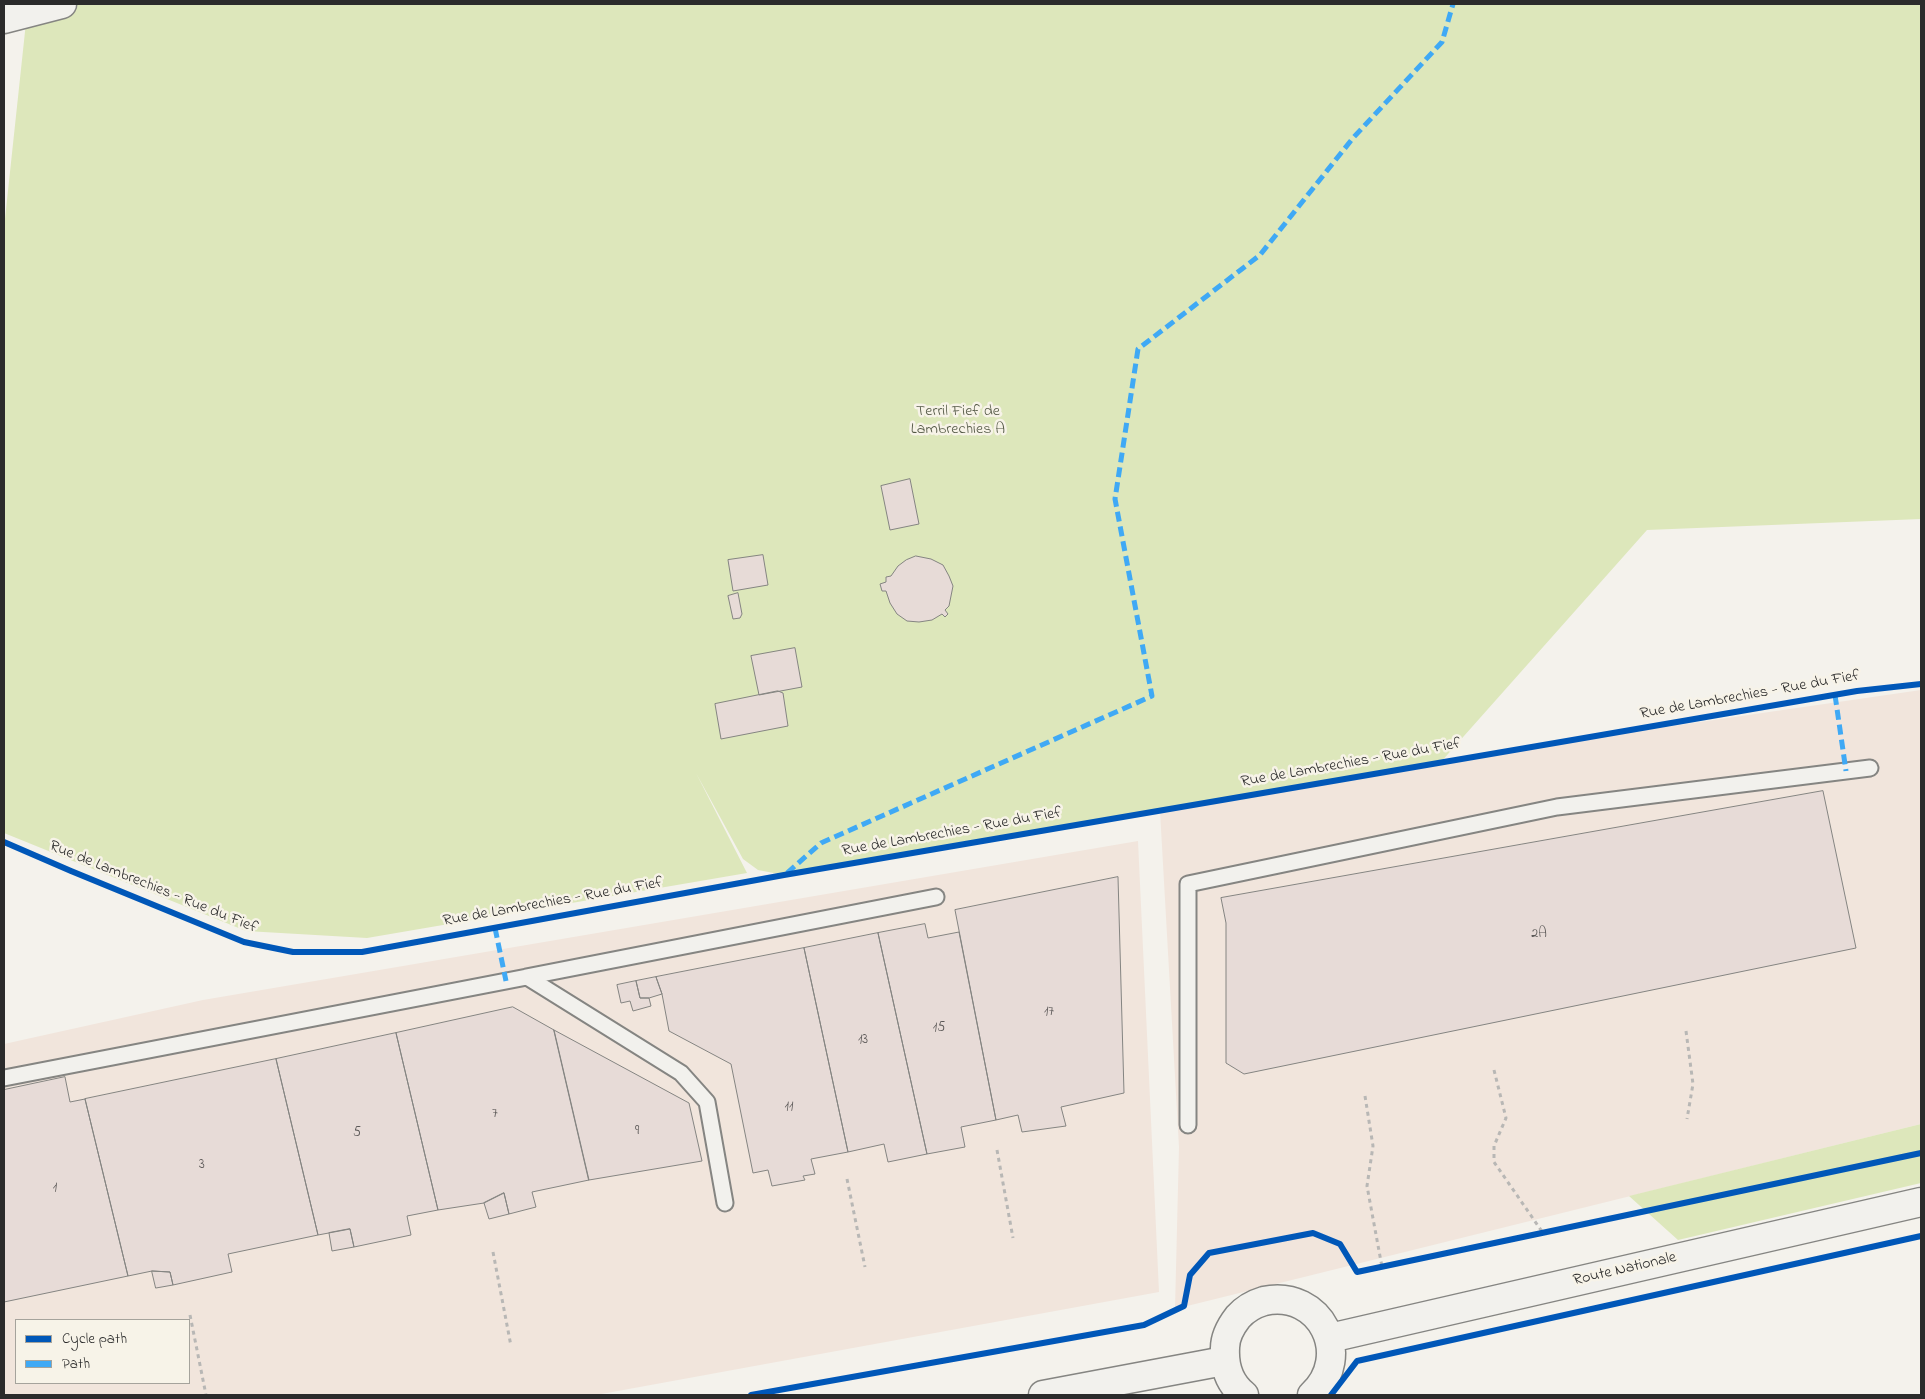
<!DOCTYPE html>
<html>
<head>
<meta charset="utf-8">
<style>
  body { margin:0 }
  #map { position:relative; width:1925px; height:1399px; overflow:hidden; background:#f4f2ec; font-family:"Indie Flower",sans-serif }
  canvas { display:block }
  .frame { position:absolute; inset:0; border:5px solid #2b2b2b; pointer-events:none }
  .legend { position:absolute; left:15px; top:1319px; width:175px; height:65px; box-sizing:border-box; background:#f7f3e8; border:1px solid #a5a39c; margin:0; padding:6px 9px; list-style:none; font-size:15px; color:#2b2b2b }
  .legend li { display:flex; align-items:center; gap:10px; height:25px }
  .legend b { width:25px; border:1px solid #a5a39c }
</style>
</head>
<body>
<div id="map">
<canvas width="1925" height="1399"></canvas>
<div class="frame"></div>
<ul class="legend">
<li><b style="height:6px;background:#0057b8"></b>Cycle path</li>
<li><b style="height:6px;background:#3fa9f5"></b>Path</li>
</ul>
</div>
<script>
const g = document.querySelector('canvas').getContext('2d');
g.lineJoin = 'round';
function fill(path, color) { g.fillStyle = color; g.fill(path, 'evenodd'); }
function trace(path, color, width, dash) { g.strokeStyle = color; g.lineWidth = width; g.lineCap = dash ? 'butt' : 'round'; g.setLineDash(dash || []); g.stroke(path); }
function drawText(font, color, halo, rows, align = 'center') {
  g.font = font + ' "Indie Flower",sans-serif'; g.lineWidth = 5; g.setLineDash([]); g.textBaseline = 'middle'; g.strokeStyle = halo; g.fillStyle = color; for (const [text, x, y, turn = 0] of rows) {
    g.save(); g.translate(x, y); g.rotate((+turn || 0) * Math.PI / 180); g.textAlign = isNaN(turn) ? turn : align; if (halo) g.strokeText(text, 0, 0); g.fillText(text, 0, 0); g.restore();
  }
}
const built = new Path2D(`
  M1921,690V1124L1175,1309L1179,1147L1160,811L1555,743Z
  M1138,841L1159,1292L596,1395H4V1044L203,1000ZM16,1320H189V1383H16Z`);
const green = new Path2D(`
  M58,4H1921V519L1647,530L1440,763L784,875L758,870L743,859L696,773L747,873L367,938L246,931L4,833V228L27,13Z
  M1921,1124V1183L1678,1240L1629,1196Z`);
const building = new Path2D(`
  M910,479L919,524L890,530L881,486Z
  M763,555L768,585L733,591L728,560Z
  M916,556L931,559L943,565L949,576L953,586L949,606L945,610L948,614L945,617L942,614L932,620L919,622L907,621L897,614L890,603L886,591H882L880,584L886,582V577L891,576L898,566L906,560Z
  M738,593L742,614L740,618L733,619L728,596Z
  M795,648L802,687L759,695L751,656Z
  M778,691L783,693L788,726L721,739L715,704Z
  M1823,791L1856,948L1244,1074L1226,1063V923L1221,898Z
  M1118,877L1124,1093L1061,1107L1066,1126L1022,1132L1018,1115L996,1120L955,910Z
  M925,924L928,938L959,932L996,1120L961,1127L965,1147L927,1154L878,933Z
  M878,933L927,1154L888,1162L884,1144L848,1152L804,948Z
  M804,948L848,1152L811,1159L815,1174L803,1176L805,1180L772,1186L768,1170L753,1173L731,1064L669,1031L662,994L656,977Z
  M656,977L662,994L649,998H640L636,981Z
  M636,981L640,998H649L651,1006L633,1011L630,1001L621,1003L617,985Z
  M513,1007L554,1030L589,1180L532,1192L536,1207L509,1214L504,1193L484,1203L438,1210L396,1033Z
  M554,1030L689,1103L702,1161L589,1180Z
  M396,1033L438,1210L407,1216L411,1235L354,1247L350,1229L318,1235L276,1059Z
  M276,1059L318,1235L228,1254L232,1272L173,1285L170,1272L152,1271L128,1276L85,1099Z
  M65,1077L70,1102L85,1099L128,1276L4,1302V1090Z
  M504,1193L509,1214L489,1219L484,1203Z
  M350,1229L354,1247L332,1251L329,1233Z
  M152,1271L170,1272L173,1285L156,1288Z`);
const path = new Path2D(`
  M1686,1031L1693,1084L1687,1119
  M1494,1070L1506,1118L1494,1146V1162L1543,1233
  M1365,1096L1373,1146L1367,1186L1382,1267
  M997,1150L1013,1238
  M847,1179L865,1267
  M493,1252L511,1346
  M190,1315L206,1395`);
const service = new Path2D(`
  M526,977L936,897
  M4,1078L527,977L681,1073L707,1102L725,1203
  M1188,1125V884L1557,807L1870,768`);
const minor = new Path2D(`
  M4,19L62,4`);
const secondary = new Path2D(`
  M1330,1338L1921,1202
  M1043,1395L1224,1361
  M1244,1395C1229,1383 1224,1367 1225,1348C1225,1336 1231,1326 1238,1317C1245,1309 1254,1304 1264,1301C1321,1289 1354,1356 1312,1395`);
const quiet = new Path2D(`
  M1835,695L1846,771
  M787,873L821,843L1152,696L1115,499L1138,349L1260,255L1353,138L1442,42L1453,4
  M495,928L506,981`);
const cycleway = new Path2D(`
  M4,842L71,871L244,942L293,952H362L784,875L1555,743L1857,691L1921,684
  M751,1395L1144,1325L1184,1306L1190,1275L1209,1253L1313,1233L1340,1244L1357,1272L1921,1153
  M1331,1395L1357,1361L1921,1236`);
const numberNames = [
  ["2A",1539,935],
  ["17",1049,1013],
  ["15",939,1029],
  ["13",863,1041],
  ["11",789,1108],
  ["7",495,1115],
  ["9",637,1132],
  ["5",357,1134],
  ["3",202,1166],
  ["1",55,1189]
];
const parkNames = [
  ["Terril Fief de",958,412],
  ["Lambrechies A",958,430]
];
const streetNames = [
  ["Rue de Lambrechies - Rue du Fief",1750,696,-10],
  ["Rue de Lambrechies - Rue du Fief",1351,764,-10],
  ["Rue de Lambrechies - Rue du Fief",952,833,-10],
  ["Rue de Lambrechies - Rue du Fief",153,888,22],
  ["Rue de Lambrechies - Rue du Fief",553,903,-10],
  ["Route Nationale",1625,1270,-13]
];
fill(built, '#f1e5dc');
fill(green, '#dde7bb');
fill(building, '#e7dbd7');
trace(building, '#858582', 1);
trace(service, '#858582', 19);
trace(minor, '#858582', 31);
trace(secondary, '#858582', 31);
trace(path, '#b8b7b5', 3, [4, 4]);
trace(service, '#f2f1ed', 15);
trace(minor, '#f2f1ed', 28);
trace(secondary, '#f2f1ed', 28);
trace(quiet, '#3fa9f5', 5, [10, 5]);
trace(cycleway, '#0057b8', 6);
drawText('14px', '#5a5756', null, numberNames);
drawText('16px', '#535845', '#f7f3e8', parkNames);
drawText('16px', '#2b2b2b', '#f7f3e8', streetNames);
</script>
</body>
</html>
